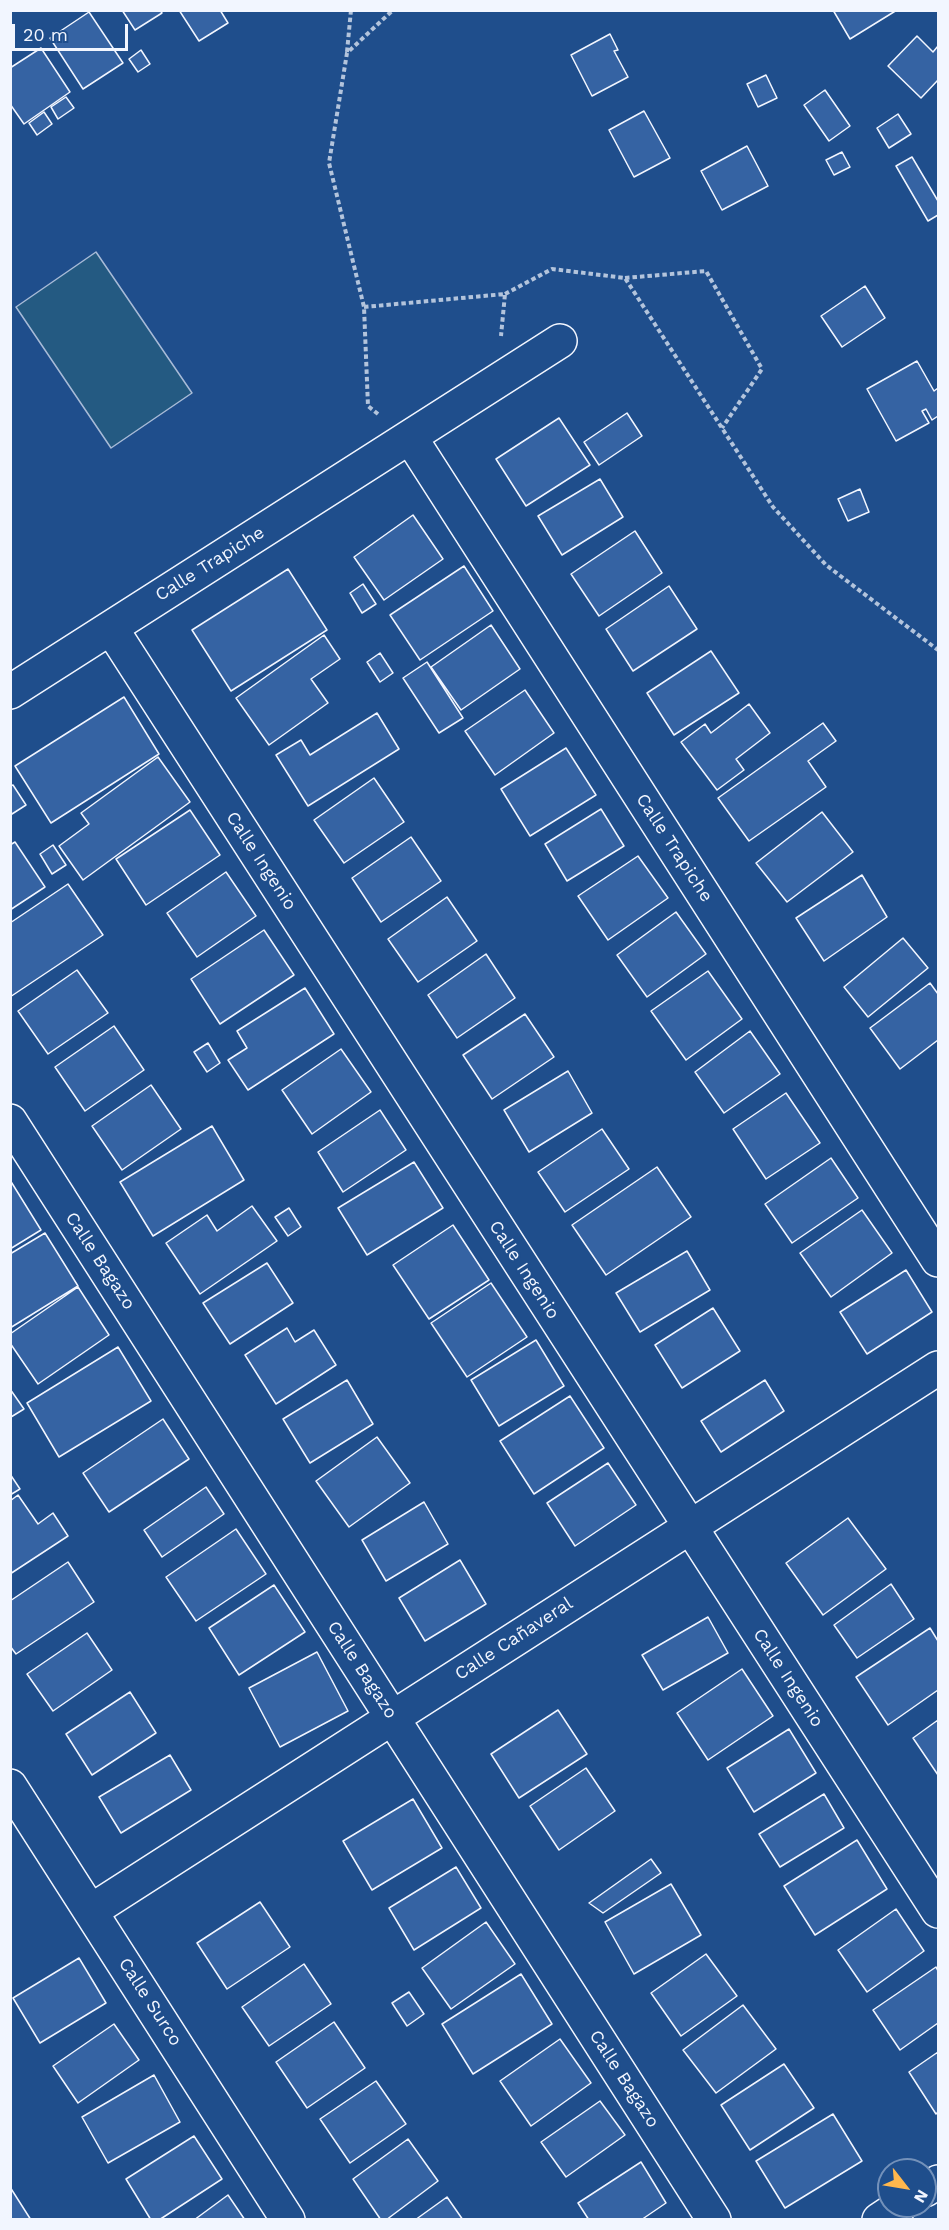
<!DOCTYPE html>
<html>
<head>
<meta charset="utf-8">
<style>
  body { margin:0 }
  #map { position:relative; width:949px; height:2230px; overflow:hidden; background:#1f4e8c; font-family:"Work Sans",sans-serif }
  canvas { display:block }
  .frame { position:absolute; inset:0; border:12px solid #f2f6ff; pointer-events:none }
  .north { position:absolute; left:877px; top:2158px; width:60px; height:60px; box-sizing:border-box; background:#1f4e8c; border:2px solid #7391ba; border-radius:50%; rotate:121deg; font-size:16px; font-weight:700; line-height:24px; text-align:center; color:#f2f6ff }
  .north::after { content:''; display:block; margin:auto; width:21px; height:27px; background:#ffb74d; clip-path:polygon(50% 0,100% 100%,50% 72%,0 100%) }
  .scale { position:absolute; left:12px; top:24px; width:116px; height:27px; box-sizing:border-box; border:3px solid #f2f6ff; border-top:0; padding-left:8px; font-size:18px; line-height:21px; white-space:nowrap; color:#f2f6ff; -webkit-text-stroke:4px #1f4e8c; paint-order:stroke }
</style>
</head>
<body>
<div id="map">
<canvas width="949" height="2230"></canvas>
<div class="frame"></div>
<div class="north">N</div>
<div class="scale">20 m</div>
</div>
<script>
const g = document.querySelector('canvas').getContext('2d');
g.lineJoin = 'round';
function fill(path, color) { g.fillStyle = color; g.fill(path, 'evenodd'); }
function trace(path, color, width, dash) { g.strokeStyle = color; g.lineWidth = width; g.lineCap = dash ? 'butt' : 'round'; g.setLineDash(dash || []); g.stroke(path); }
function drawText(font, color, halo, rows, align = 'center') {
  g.font = font + ' "Work Sans",sans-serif'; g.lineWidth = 4.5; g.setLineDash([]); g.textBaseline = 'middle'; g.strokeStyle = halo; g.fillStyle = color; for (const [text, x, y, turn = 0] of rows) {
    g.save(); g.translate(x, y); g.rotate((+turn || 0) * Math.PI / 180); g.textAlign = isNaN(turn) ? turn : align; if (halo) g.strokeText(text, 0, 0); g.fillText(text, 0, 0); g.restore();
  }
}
const green = new Path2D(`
  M96,252L192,393L111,448L16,307Z`);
const building = new Path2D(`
  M122,10H160L162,13L135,30Z
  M179,10H220L228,23L199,41Z
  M833,10H897L850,39Z
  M89,12L123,63L83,89L50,38Z
  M610,34L618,50L614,51L628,77L592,96L571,55Z
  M917,36L933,52L938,46V80L921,98L888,66Z
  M41,48L70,92L24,124L10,104V68Z
  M141,50L150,64L138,72L129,59Z
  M766,75L777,98L758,107L747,84Z
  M825,90L850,126L829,141L804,105Z
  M66,97L74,108L58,119L51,107Z
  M644,111L670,158L634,177L609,130Z
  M44,112L52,124L37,135L29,123Z
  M898,114L911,134L889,148L877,128Z
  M747,146L768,186L722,210L701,171Z
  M842,152L850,167L834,175L826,160Z
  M912,157L938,201V215L928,221L896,166Z
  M865,286L885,318L842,347L821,316Z
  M917,361L934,391L938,388V416L932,420L926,409L922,411L929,423L896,441L867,389Z
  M627,413L642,436L599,465L584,442Z
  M559,418L590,465L526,506L496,459Z
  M600,479L623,517L562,555L538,516Z
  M860,489L869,512L848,521L838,499Z
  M413,515L443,559L384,600L354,557Z
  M635,531L662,573L599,616L571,574Z
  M464,566L493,611L420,660L390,615Z
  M288,569L327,630L231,691L192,630Z
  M363,584L376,604L362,613L350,593Z
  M669,586L697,629L633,671L606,629Z
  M491,625L520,669L461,710L431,667Z
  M324,635L340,659L311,679L328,703L269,745L236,698Z
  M711,651L739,693L674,735L647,693Z
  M380,653L393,673L380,682L367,662Z
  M427,662L463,718L439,733L403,678Z
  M525,690L554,733L495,775L465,731Z
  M124,697L159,754L51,823L15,766Z
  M749,704L770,733L736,759L744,770L717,790L681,742L705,724L711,733Z
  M377,713L399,749L308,806L276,755L301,740L310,755Z
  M823,723L836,741L808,761L826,787L749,841L718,798Z
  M566,748L596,795L530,836L501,789Z
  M158,757L190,802L83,880L59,846L89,824L81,813Z
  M374,778L404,822L344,863L314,820Z
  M13,785L26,805L12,814L10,811V786Z
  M601,809L624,846L567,881L545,844Z
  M190,810L220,855L146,905L116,859Z
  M822,812L853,852L787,902L756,863Z
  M411,837L441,881L381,922L352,878Z
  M15,842L45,887L10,910V845Z
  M53,845L66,865L52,874L40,854Z
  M638,856L668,898L608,940L578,896Z
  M226,872L256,916L197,957L167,913Z
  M862,875L887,917L824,961L796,918Z
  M68,884L103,935L10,997V923Z
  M447,897L477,941L418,982L388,939Z
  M676,912L706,954L647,997L617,955Z
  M264,930L294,975L220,1024L191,979Z
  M903,938L928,968L868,1017L844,987Z
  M486,954L515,998L457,1038L428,995Z
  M77,970L108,1013L48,1054L18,1011Z
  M708,971L742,1019L686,1060L651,1011Z
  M930,983L938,994V1040L900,1069L870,1028Z
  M305,988L334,1034L248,1090L228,1060L247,1048L237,1031Z
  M525,1014L554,1057L492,1099L463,1055Z
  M114,1026L144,1070L85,1111L55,1067Z
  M750,1031L780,1074L724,1113L695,1072Z
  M208,1043L220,1063L207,1072L194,1052Z
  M341,1049L371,1092L312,1134L282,1090Z
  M568,1071L592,1113L529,1152L504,1110Z
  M151,1085L181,1129L122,1170L92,1126Z
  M786,1093L820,1143L766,1179L733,1129Z
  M380,1110L406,1150L343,1192L318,1152Z
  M212,1126L244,1180L153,1236L120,1182Z
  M602,1129L629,1169L565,1212L538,1172Z
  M831,1158L858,1198L792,1243L765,1204Z
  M414,1162L443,1208L367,1255L338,1208Z
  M657,1167L691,1217L606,1275L572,1225Z
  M10,1180L41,1230L10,1249Z
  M252,1206L277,1241L200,1294L166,1243L207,1215L217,1231Z
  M289,1208L301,1227L288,1236L275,1217Z
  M862,1210L892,1253L831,1297L800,1253Z
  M453,1225L489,1280L429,1319L393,1265Z
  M45,1233L78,1286L10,1328V1254Z
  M687,1251L710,1290L640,1332L616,1293Z
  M267,1263L293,1303L230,1344L203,1303Z
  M906,1270L932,1312L867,1354L840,1312Z
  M491,1283L527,1337L467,1377L431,1323Z
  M78,1287L109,1335L38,1384L10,1343V1334Z
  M713,1308L740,1351L682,1388L655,1345Z
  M287,1328L295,1342L314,1330L336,1365L276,1404L245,1355Z
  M536,1340L564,1386L499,1426L471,1380Z
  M118,1347L151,1401L59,1457L27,1403Z
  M347,1380L373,1424L310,1463L283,1419Z
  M765,1380L784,1411L721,1452L701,1421Z
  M10,1389L24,1409L11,1417L10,1416Z
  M570,1396L604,1448L534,1494L500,1441Z
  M163,1419L189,1459L109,1512L83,1473Z
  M377,1437L410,1483L349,1527L316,1481Z
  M608,1463L636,1505L575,1546L547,1503Z
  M10,1474L20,1489L10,1495Z
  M206,1487L224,1514L162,1557L144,1530Z
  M18,1495L38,1524L53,1513L68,1536L10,1574V1501Z
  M424,1502L448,1544L386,1581L362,1540Z
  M848,1518L886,1569L823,1615L786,1563Z
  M236,1529L266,1574L196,1621L166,1577Z
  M460,1560L486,1604L425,1641L399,1598Z
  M68,1562L94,1602L16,1654L10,1646V1601Z
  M891,1584L914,1619L857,1658L834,1625Z
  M274,1585L305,1632L239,1675L209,1628Z
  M708,1617L728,1653L663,1690L642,1655Z
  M930,1628L938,1641V1690L888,1725L856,1677Z
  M87,1633L112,1670L53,1711L27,1674Z
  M317,1652L348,1711L280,1747L249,1688Z
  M742,1669L773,1716L708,1760L677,1713Z
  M130,1692L156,1733L92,1775L66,1734Z
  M558,1710L587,1754L519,1798L491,1754Z
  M938,1720V1775L913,1738Z
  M789,1729L816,1773L754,1812L727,1768Z
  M170,1755L191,1790L121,1833L99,1797Z
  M586,1768L615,1811L559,1850L530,1806Z
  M824,1794L844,1828L780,1867L759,1834Z
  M413,1799L442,1848L372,1890L343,1841Z
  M857,1840L887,1889L815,1935L784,1886Z
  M651,1859L661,1873L603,1913L589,1903Z
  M456,1867L481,1908L414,1950L389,1908Z
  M671,1884L701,1935L634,1974L605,1922Z
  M260,1902L290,1947L227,1989L197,1943Z
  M896,1909L924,1951L867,1992L838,1950Z
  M486,1922L515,1964L451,2009L422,1968Z
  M706,1954L737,1996L681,2036L651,1993Z
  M79,1958L106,2003L40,2043L13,1998Z
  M304,1964L331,2004L269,2046L242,2007Z
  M936,1967L938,1971V2023L900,2050L873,2010Z
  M521,1974L552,2024L473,2074L442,2024Z
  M409,1992L424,2014L407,2026L392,2003Z
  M743,2005L776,2049L716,2093L683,2050Z
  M334,2022L365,2068L307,2108L276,2062Z
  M114,2024L139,2060L78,2103L53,2066Z
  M560,2039L591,2083L531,2126L500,2081Z
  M938,2052V2112L936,2114L909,2072Z
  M784,2064L814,2108L750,2150L721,2105Z
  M154,2075L180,2122L108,2163L82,2117Z
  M376,2081L406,2124L350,2163L320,2119Z
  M600,2101L625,2135L566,2177L541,2142Z
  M833,2114L862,2161L785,2208L756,2161Z
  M194,2136L222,2179L159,2220H151L126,2179Z
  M408,2139L438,2181L386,2220H381L353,2179Z
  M641,2162L666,2203L641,2220H589L578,2203Z
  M10,2187L31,2220H10Z
  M228,2195L245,2220H194Z
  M447,2197L463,2220H415Z`);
const path = new Path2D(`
  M347,52L351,10
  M625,278L706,271L762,369L722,428
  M505,294L552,269L625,278L773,507L826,565L938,650
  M364,307L505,294L501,336
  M378,414L368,406L364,307L329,163L347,53L393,10`);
const minor = new Path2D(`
  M410,437L938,1260
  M111,628L938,1911
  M10,692L560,341
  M10,1121L714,2220
  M10,1786L288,2220
  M91,1911L938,1368
  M925,2190L938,2182
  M879,2220L900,2206`);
const streetNames = [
  ["Calle Trapiche",210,564,-32],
  ["Calle Trapiche",674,848,57],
  ["Calle Ingenio",261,861,57],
  ["Calle Bagazo",100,1261,57],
  ["Calle Ingenio",524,1270,57],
  ["Calle Cañaveral",514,1639,-33],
  ["Calle Bagazo",362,1670,57],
  ["Calle Ingenio",788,1678,57],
  ["Calle Surco",150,2002,57],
  ["Calle Bagazo",624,2079,57]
];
fill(green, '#245a82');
trace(green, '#a8bbd7', 1.5);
fill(building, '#3563a3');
trace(building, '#f2f6ff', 1.5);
trace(minor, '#f2f6ff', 36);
trace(path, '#b3c4dc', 4, [4.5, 3]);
trace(minor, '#1f4e8c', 33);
drawText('18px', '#f2f6ff', '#1f4e8c', streetNames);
</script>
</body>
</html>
